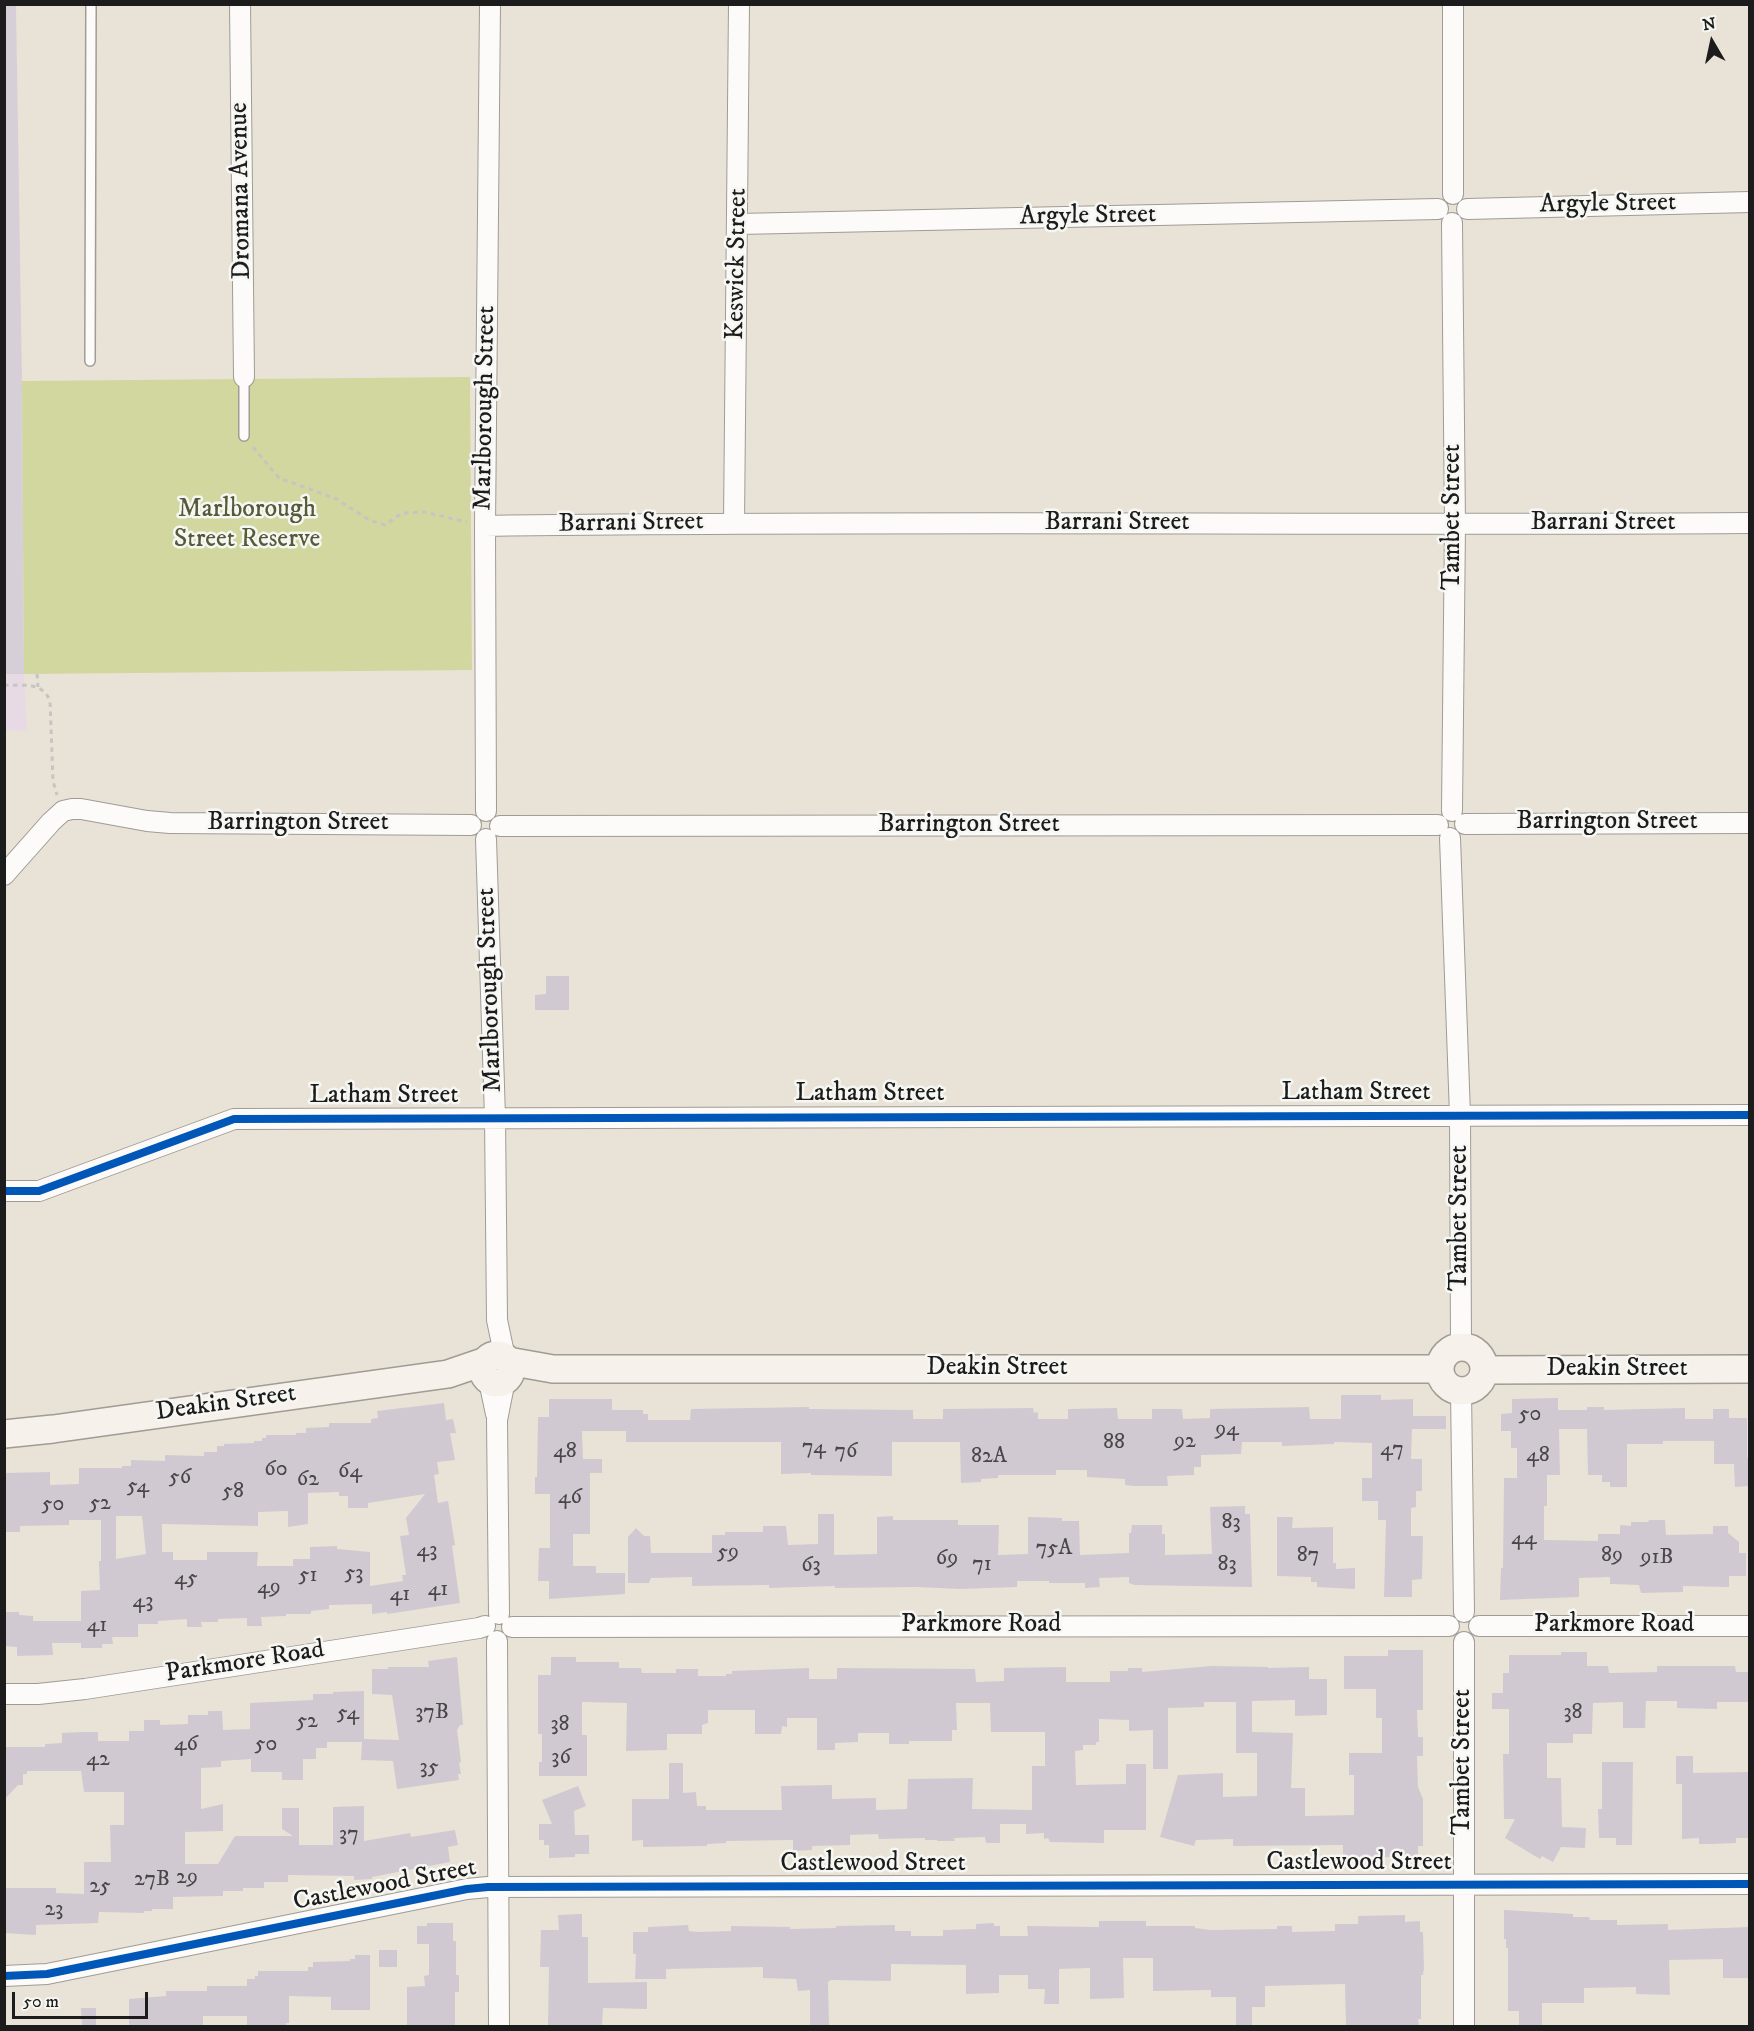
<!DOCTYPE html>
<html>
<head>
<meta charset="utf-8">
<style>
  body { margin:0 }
  #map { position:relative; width:1754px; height:2031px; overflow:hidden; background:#e9e3d7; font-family:"IM FELL DW Pica",serif }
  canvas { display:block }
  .frame { position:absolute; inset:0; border:6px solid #1c1c1c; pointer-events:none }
  .north { position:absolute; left:1682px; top:12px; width:60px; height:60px; -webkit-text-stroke:4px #f6f6f2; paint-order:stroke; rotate:351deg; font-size:16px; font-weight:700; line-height:24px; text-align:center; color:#1c1c1c }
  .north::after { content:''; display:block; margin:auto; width:21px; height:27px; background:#1c1c1c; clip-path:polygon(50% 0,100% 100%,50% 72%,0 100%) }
  .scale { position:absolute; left:12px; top:1992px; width:136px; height:27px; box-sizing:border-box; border:3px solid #1c1c1c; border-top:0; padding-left:8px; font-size:18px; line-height:21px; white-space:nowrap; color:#1c1c1c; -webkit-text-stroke:4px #f6f6f2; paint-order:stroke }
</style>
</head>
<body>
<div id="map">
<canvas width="1754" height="2031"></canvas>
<div class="frame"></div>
<div class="north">N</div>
<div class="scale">50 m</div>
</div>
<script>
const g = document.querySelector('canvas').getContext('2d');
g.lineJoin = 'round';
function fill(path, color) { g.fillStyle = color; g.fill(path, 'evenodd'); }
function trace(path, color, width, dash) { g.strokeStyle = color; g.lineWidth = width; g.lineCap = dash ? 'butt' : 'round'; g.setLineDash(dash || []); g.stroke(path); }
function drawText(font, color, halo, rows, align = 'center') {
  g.font = font + ' "IM FELL DW Pica",serif'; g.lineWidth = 5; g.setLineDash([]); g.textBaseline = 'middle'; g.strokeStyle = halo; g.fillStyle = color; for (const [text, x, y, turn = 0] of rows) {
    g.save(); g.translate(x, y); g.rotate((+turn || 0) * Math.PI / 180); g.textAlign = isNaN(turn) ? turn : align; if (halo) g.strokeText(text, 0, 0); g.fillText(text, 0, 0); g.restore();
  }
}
const built = new Path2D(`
  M5,674H24L27,731L5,730Z`);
const industrial = new Path2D(`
  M16,4L22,381L24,674H5L4,5Z`);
const green = new Path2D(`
  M470,377L472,670L24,674L22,381Z`);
const building = new Path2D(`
  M546,976H569V1010H535V995L546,994Z
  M1341,1395H1381V1400L1413,1399V1416H1446V1429H1412L1411,1459H1422V1491H1416V1507L1411,1508V1536H1423L1422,1579L1412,1580V1597H1384L1386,1520H1378V1501H1362V1478H1372V1443L1334,1442V1444L1282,1446V1442H1242L1241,1454L1201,1455V1467H1194V1475L1167,1476L1168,1486H1134L1125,1485V1479L1087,1477V1470H1056V1475H998V1478L981,1479V1482L961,1483L960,1442H892V1476L811,1475V1473L781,1474V1442H626V1431H582L583,1459H602V1473H590V1534H573V1566H596V1573H625V1594L549,1599V1581H538L539,1548H550V1494H535V1477H537L538,1417H549V1399H612V1410H643V1414H648V1420H690L691,1409L809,1407V1409L913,1410V1419H943V1409L1033,1408L1034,1413L1038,1412V1419H1068V1409L1117,1408L1118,1419H1152V1409H1182L1183,1419L1210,1418V1409L1309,1407L1310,1419H1341Z
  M1558,1398V1410H1587V1407H1604V1410L1685,1408V1419H1713V1409H1729V1418H1747V1458H1749V1486L1735,1487L1734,1464H1714V1441H1663V1444H1627V1487H1610V1482H1602V1475H1588L1587,1429H1559L1560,1475H1547V1506H1544V1540L1598,1541V1534H1620V1525L1631,1526V1522H1648L1649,1520H1665L1666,1535L1713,1534V1526H1728V1533L1739,1542V1553H1746V1576H1729V1587L1683,1586V1592L1641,1593L1639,1585L1610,1584V1577L1579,1578V1597L1500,1600L1501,1568H1503L1504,1478H1517V1448H1511V1431H1501V1414L1512,1413V1399Z
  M444,1403L446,1420L453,1419L456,1433H450L455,1460L437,1462L439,1474L434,1475L438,1503L448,1501L455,1545L452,1546L460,1603L387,1614V1612L372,1614V1604L329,1605V1609L311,1611V1614H286V1616L261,1617L262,1626H247V1618L218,1619V1622H201L202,1627H187V1619L158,1621V1624H138V1637H112L113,1644H102V1648H81V1643H52L53,1655L17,1656V1647L4,1646V1612H19V1615L33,1616V1621H81V1591L100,1590L99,1561H101V1520H69V1525L20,1526V1532H4V1473L50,1472V1485L79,1484V1468H122V1466H131V1460L165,1461V1455L204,1456V1452H217V1446H224V1444L254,1443V1441H262V1438H266V1435H296V1433H306V1428L329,1427V1423H371V1419L378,1418L377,1411ZM339,1492V1496H348V1508H368V1503L425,1494L406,1518L409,1535L400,1536L406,1575H402L403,1581L370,1586V1552L337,1549V1546L310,1547V1559H293V1566H257L258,1552H207V1560H173V1552H162V1524L258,1526V1512L288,1511V1527L308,1524V1493ZM116,1516H142L146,1554L116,1559Z
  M1245,1506V1514H1250L1252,1587L1134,1585L1129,1583V1577L1099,1578L1100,1587L1085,1588V1583H1049V1581H1017V1587L960,1589L916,1587L835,1588V1586L769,1588V1585L692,1586V1577L651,1578L649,1583H628V1537L636,1528L644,1536H650L651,1553H712V1535H725V1532H763V1526H786L788,1545L818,1544V1514H834V1555L877,1554V1517L893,1516V1520H958V1525H999L998,1555L1028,1554V1517L1062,1518V1521H1079L1080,1555L1129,1553V1533H1131L1132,1525H1162V1534H1165V1555L1210,1554H1212L1210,1507Z
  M1277,1517H1293L1292,1528L1333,1527V1563H1336V1569L1355,1568V1589L1317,1587V1582H1311V1577L1277,1576Z
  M1388,1650H1423V1710H1417L1418,1737H1423V1756H1417L1418,1787L1423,1799V1846H1418V1857H1361V1859H1343V1845L1233,1846V1839L1196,1840L1194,1846L1160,1837L1178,1775L1223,1773V1797L1257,1796V1753H1236V1702H1204V1707L1168,1708V1769H1153V1730L1129,1731V1720L1099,1719V1742H1096V1745H1083V1750L1075,1751L1076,1785L1126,1784V1764H1146V1830H1104V1843L1050,1842L1048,1838L1044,1839V1833L1026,1834V1824H1000V1843H986L985,1837L954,1838L955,1841H937V1840H925V1838L879,1839L878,1834L850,1835V1845L812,1846V1850L793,1851V1840L726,1841V1843L707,1844V1846L643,1847V1840L632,1841V1799H669V1763H683V1793L696,1792L697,1806H706V1810H782L781,1786L832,1785V1799L876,1798V1810L907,1809L908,1779L973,1778L972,1809L1032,1810V1766H1045V1732H991L990,1703H956L957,1730H952V1741H909V1744H889V1733H858V1742L835,1743V1750H817V1718H787V1727L782,1726L781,1734H755V1710H708V1723L702,1725V1734H667V1750L626,1751L627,1703L582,1702V1735H587V1776H539V1762H542V1734H538V1675H551V1657H576V1662H619V1668H641L642,1673H676V1669H698V1676H726V1674H732V1671L809,1668V1679H837V1668L975,1669L976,1682L1004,1681V1668L1066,1667V1682H1110V1671H1128V1668H1142V1672L1212,1666L1268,1667V1668L1309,1667V1679H1327V1715L1295,1716V1700L1252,1701V1732L1293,1733L1291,1788H1305V1816L1354,1815V1775H1349V1753H1382V1718H1376V1689H1344V1656H1388Z
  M1561,1652H1587V1666H1608L1609,1673L1657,1672V1666H1735L1736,1672H1749V1702H1717V1709L1677,1708V1701H1646L1645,1728H1623V1702L1593,1703L1592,1734H1573V1743H1547V1778H1561L1562,1827L1586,1828L1585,1848L1561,1847L1553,1862L1542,1856L1540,1859L1505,1838L1515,1819H1504L1503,1754H1509V1709H1492V1693H1503V1673H1509V1655H1561Z
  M457,1657L463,1725H460L457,1730L461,1762L459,1763L461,1774H458L459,1780L397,1789L393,1761L361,1760L362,1742H327V1748H316V1759H303V1780H282V1772H251V1759L221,1761V1767L201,1768V1809L223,1804V1831L185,1832V1864H218L235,1836H293L282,1829V1808H299V1845H333V1807L364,1806V1841L410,1833L411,1837L455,1830L458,1845L448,1847L450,1862L372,1877V1879L354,1880V1876L288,1875V1882H264V1888H243V1891H223V1896L173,1897V1909H152V1911H144V1913L99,1912L98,1923L36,1925V1935L4,1933V1888H56V1893L84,1894V1862H111L110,1825H124V1792H84L81,1771H27V1774H23V1785H18L4,1800V1747H45V1744L62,1743V1733L81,1732H98V1741H129V1731H144V1720H160V1725L188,1724V1715H208V1711H222L223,1730L250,1729V1703L313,1700V1694H333V1692L364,1691V1739L399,1740L392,1695L372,1694V1669H388V1667H429L428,1661Z
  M1676,1756H1693V1773L1749,1772V1838H1736V1843L1712,1844H1699V1838L1682,1839V1784H1676Z
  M1602,1762H1633L1632,1845H1616V1838H1599L1598,1809H1602Z
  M578,1786L586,1806L574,1811L575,1835H589V1854H575V1857L549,1858V1845H544V1840H539V1824H552L542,1800Z
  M1504,1910L1573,1914V1917H1589L1590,1920H1617V1925L1668,1924V1930L1749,1927V1978H1723V1959L1669,1960L1670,1995L1636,1994V1987L1584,1988V2003H1542V2026H1519V2011H1508V1948H1506V1939H1504Z
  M582,1914V1937H588V1983L647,1982V2009L603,2008L602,2026H548L549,1967H540L541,1930H559L558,1915Z
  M1405,1915V1922L1420,1921V1932H1423L1424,1968L1423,1975H1421V2019H1418L1419,2026H1346L1345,1984L1265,1986V2007H1252V2026H1236V1997H1211V1990L1153,1991V1958H1123L1124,1998L1090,1999V1968L1059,1969V2004H1044L1045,1989H1028V1975H999V1993L966,1994V1965L891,1964V1981L831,1980L828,1982L829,2026H810V1990L798,1991L796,1979L763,1978V1967L666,1969V1979H635L636,1954H633V1932H648V1927L669,1926L688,1925L689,1931L697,1932L731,1931V1926L790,1927V1929L836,1928V1926L895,1925V1931H911V1936H943V1930L976,1929V1924L994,1923V1926H1000V1936H1028L1027,1926L1099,1927V1921H1146V1926H1195V1928L1211,1930L1277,1929V1926H1292V1932L1335,1931V1924H1358V1916Z
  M427,1923H453V1941H456V1975H459V1992H455V2026H407V1987L425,1986L424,1976L429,1975V1944H417V1926H427Z
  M379,1950H397V1967H379Z
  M355,1955H370V2010H331V1997L289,1996V2023H286V2026H247V2016H203V2026H129V1999L166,1996V1991H207V1986H247V1979H255V1976H258V1971H308V1967H313V1962L350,1961V1959H355Z
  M81,2008H96V2026H82Z`);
const path = new Path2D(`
  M253,447L279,478L337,499L369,520L385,525L402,513L424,512L467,522
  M37,674L38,687
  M4,685C23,686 42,681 50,701L53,781L57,795`);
const lane = new Path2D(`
  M90,361L91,4
  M244,436V377`);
const street = new Path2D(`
  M240,4L244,377
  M1453,194V4
  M1467,209L1750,202
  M1452,223L1455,525L1452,811
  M738,224L1438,209
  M734,523L739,4
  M485,526C906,520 1328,526 1750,523
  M486,811L485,526L490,4
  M1465,824L1750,823
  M500,826L1438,825
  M1450,838L1460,1115L1461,1347
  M486,839L495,1117L497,1320L505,1358
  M4,875L51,822L63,811L72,809H81L147,821L170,823L471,825
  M4,1191H39L234,1119L1750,1115
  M489,1381L496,1414
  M1461,1391L1464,1612
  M499,1614L497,1420L505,1380
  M1479,1626H1750
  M512,1627L1449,1626
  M497,1641L499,2026
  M1464,1642V2026
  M4,1694H38L85,1689L479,1628L485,1626
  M4,1976L47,1974L467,1889L488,1887L1750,1884`);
const secondary = new Path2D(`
  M1440 1369a22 22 0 1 1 44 0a22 22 0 1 1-44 0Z
  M483 1369a14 14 0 1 1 28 0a14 14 0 1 1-28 0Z
  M508,1361L553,1369H1440
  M1484,1370L1750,1369
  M4,1434L53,1429L448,1374L486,1361`);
const cycleway = new Path2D(`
  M4,1191H39L234,1119L1750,1115
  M4,1976L47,1974L467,1889L488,1887L1750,1884`);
const numberNames = [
  ["50",1530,1415],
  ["94",1227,1430],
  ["92",1185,1442],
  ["88",1114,1443],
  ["74",814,1448],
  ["47",1392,1450],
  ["48",565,1452],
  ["76",846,1452],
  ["48",1538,1456],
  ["82A",989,1457],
  ["60",276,1470],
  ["64",350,1472],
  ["56",180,1478],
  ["62",308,1480],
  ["54",138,1487],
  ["58",233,1492],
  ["46",570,1498],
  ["52",100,1504],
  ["50",53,1505],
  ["83",1231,1523],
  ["44",1524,1539],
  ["75A",1054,1549],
  ["43",427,1551],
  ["59",728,1553],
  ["87",1308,1556],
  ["89",1612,1556],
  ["91B",1657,1558],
  ["69",947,1559],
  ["71",982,1565],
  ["83",1227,1565],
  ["63",811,1566],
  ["53",354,1574],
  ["51",308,1576],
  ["45",186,1579],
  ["49",269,1588],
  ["41",438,1590],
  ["41",400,1595],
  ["43",143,1602],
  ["41",97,1626],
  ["37B",432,1713],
  ["38",1573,1713],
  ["54",348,1714],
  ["52",307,1722],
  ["38",560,1725],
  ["46",186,1745],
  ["50",266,1745],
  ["36",561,1758],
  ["42",98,1760],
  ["35",429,1768],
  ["37",349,1835],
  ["29",187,1878],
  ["27B",152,1880],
  ["25",100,1887],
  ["23",54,1910]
];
const streetNames = [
  ["Dromana Avenue",242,191,-91],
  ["Argyle Street",1608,205,-1],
  ["Argyle Street",1088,217,-1],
  ["Keswick Street",738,264,-89],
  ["Marlborough Street",486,408,-89],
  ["Tambet Street",1454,517,-90],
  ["Barrani Street",631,524,-1],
  ["Barrani Street",1117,524],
  ["Barrani Street",1603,524],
  ["Barrington Street",1607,823],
  ["Barrington Street",298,824],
  ["Barrington Street",969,826],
  ["Marlborough Street",491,990,-92],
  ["Latham Street",1356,1094],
  ["Latham Street",870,1095],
  ["Latham Street",384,1097],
  ["Tambet Street",1461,1218,-90],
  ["Deakin Street",997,1369],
  ["Deakin Street",1617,1370],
  ["Deakin Street",226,1404,-8],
  ["Parkmore Road",981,1626],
  ["Parkmore Road",1614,1626],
  ["Parkmore Road",245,1663,-9],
  ["Tambet Street",1464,1762,-90],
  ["Castlewood Street",1359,1864],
  ["Castlewood Street",873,1865],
  ["Castlewood Street",385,1886,-11]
];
const parkNames = [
  ["Marlborough",247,511],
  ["Street Reserve",247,541]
];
fill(built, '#e8dae4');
fill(industrial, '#d7cfd7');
fill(green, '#d1d79e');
fill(building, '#d0c9d1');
trace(lane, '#9f9c95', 12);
trace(street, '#9f9c95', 22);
trace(secondary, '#9f9c95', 30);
trace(path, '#c6c5c3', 3, [4.5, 4.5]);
trace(lane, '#fcfbf9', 9);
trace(street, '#fcfbf9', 20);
trace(secondary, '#f6f1eb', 27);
trace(cycleway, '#0057b8', 8);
drawText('22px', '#494749', null, numberNames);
drawText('26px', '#1c1c1c', '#f6f6f2', streetNames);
drawText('26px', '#555a39', '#f6f6f2', parkNames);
</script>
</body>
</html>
